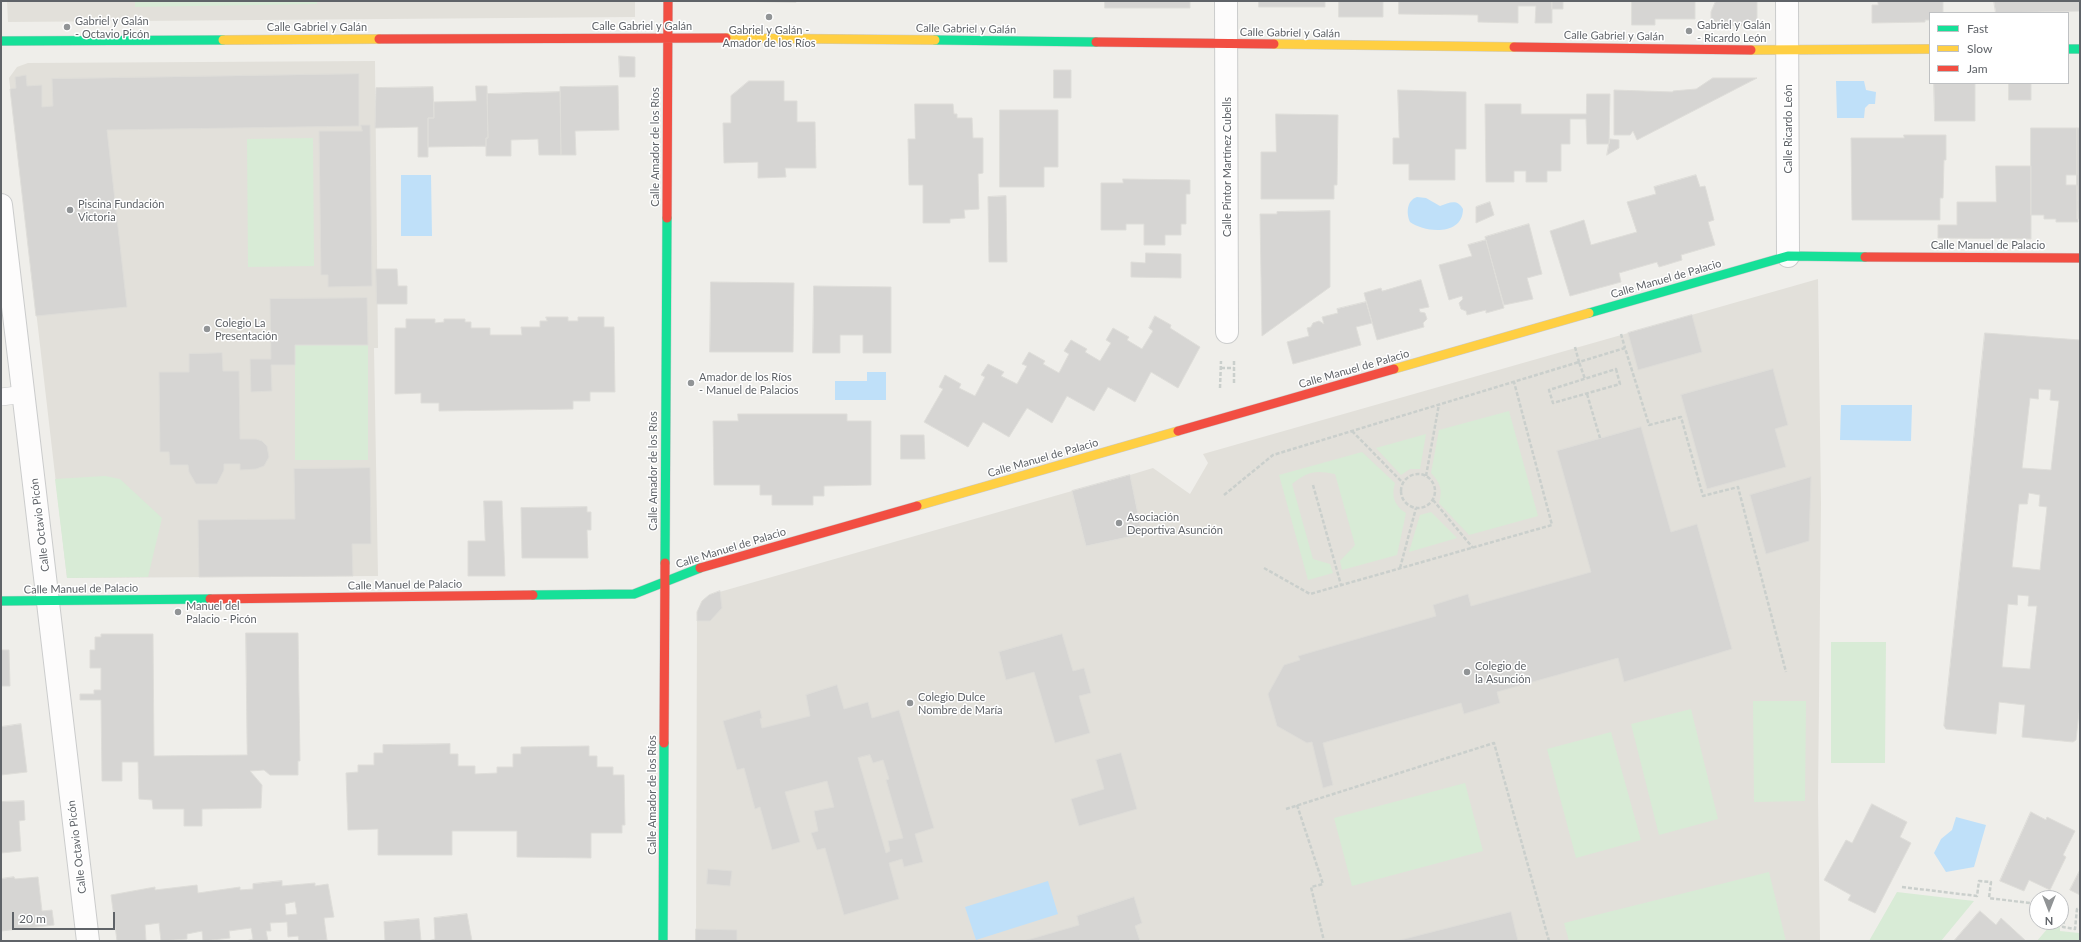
<!DOCTYPE html>
<html>
<head>
<meta charset="utf-8">
<style>
  body { margin:0 }
  #map { position:relative; width:2081px; height:942px; overflow:hidden; background:#efeeea; font-family:Lato,sans-serif }
  canvas { display:block }
  .frame { position:absolute; inset:0; border:2px solid #5f6368; pointer-events:none }
  .legend { position:absolute; left:1929px; top:12px; width:140px; height:72px; box-sizing:border-box; background:#fff; border:1px solid #bfc1c3; margin:0; padding:5px 7px; list-style:none; font-size:12px; color:#5f6368 }
  .legend li { display:flex; align-items:center; gap:8px; height:20px }
  .legend b { width:20px; border:1px solid #bfc1c3 }
  .north { position:absolute; left:2029px; top:890px; width:40px; height:40px; box-sizing:border-box; background:#fff; border:1px solid #bfc1c3; border-radius:50%; rotate:180deg; font-size:11px; font-weight:700; line-height:16px; text-align:center; color:#5f6368 }
  .north::after { content:''; display:block; margin:auto; width:14px; height:18px; background:#919496; clip-path:polygon(50% 0,100% 100%,50% 72%,0 100%) }
  .scale { position:absolute; left:12px; top:912px; width:103px; height:18px; box-sizing:border-box; border:2px solid #5f6368; border-top:0; padding-left:5px; font-size:12px; line-height:14px; white-space:nowrap; color:#5f6368; -webkit-text-stroke:3px #fff; paint-order:stroke }
</style>
</head>
<body>
<div id="map">
<canvas width="2081" height="942"></canvas>
<div class="frame"></div>
<ul class="legend">
<li><b style="height:5px;background:#16e098"></b>Fast</li>
<li><b style="height:5px;background:#ffcf43"></b>Slow</li>
<li><b style="height:5px;background:#f24e42"></b>Jam</li>
</ul>
<div class="north">N</div>
<div class="scale">20 m</div>
</div>
<script>
const g = document.querySelector('canvas').getContext('2d');
g.lineJoin = 'round';
function fill(path, color) { g.fillStyle = color; g.fill(path, 'evenodd'); }
function trace(path, color, width, dash) { g.strokeStyle = color; g.lineWidth = width; g.lineCap = dash ? 'butt' : 'round'; g.setLineDash(dash || []); g.stroke(path); }
function drawText(font, color, halo, rows, align = 'center') {
  g.font = font + ' Lato,sans-serif'; g.lineWidth = 3; g.setLineDash([]); g.textBaseline = 'middle'; g.strokeStyle = halo; g.fillStyle = color; for (const [text, x, y, turn = 0] of rows) {
    g.save(); g.translate(x, y); g.rotate((+turn || 0) * Math.PI / 180); g.textAlign = isNaN(turn) ? turn : align; if (halo) g.strokeText(text, 0, 0); g.fillText(text, 0, 0); g.restore();
  }
}
const education = new Path2D(`
  M7,1H635V17L8,22Z
  M375,61L378,348H374L378,576L67,578L9,78L17,67L28,63Z
  M1818,279L1821,503L1818,798L1820,941H696L697,612L702,601L709,595L1072,491L1086,546L1142,534L1130,475L1153,468L1190,494L1208,463L1203,454Z`);
const green = new Path2D(`
  M135,1H317V4L135,7Z
  M313,138L314,266L248,267L247,139Z
  M295,345H368V460H295Z
  M1509,411L1538,516L1469,535L1439,503C1443,490 1440,482 1431,473L1439,430Z
  M1426,434L1420,469H1410L1401,475L1376,448Z
  M1362,452L1395,483C1391,495 1394,506 1406,513L1397,555L1342,570L1340,561L1355,545L1335,474C1315,470 1308,471 1292,484L1313,559L1330,564L1333,573L1308,580L1279,475Z
  M105,476L120,479L162,518L148,577L67,578L55,479Z
  M1431,512L1457,538L1409,552L1420,515Z
  M1831,642H1886L1885,763H1831Z
  M1753,701H1806L1805,801L1754,802Z
  M1691,709L1718,819L1659,835L1631,724Z
  M1611,732L1641,840L1576,858L1547,749Z
  M1465,783L1483,851L1352,886L1334,818Z
  M1769,872L1786,941H1569L1564,923Z
  M1897,892L1974,901L1941,941H1869Z
  M2053,922H2060V931L2079,933L2080,924V941H2037Z`);
const water = new Path2D(`
  M1836,81H1864L1866,90L1876,92L1875,104H1869L1865,108L1864,118H1837Z
  M401,175H431L432,236H401Z
  M1417,197L1426,198L1440,206C1449,203 1457,198 1463,209C1463,236 1425,233 1410,222C1406,213 1407,200 1417,197Z
  M867,372H886V400H835V381H867Z
  M1841,405H1912L1911,441L1840,440Z
  M1956,817L1986,825L1974,867L1946,872L1934,853L1941,839L1952,830Z
  M1048,881L1058,914L976,940L965,907Z`);
const building = new Path2D(`
  M732,1H796V2Z
  M1105,1H1190V8H1105Z
  M1259,1H1325V7H1259Z
  M1339,1H1383V17H1339Z
  M1399,1H1552V23H1535L1536,6H1518V23L1478,22V15L1399,14Z
  M1552,1H1563V9H1552Z
  M1632,1H1695V19H1655V25H1632Z
  M1716,1H1757V26L1711,25V12Z
  M1878,1H1943V13H1930V20H1925V22L1872,23V5H1878Z
  M1994,1H2080V11L1996,13Z
  M619,56L635,57V77H620Z
  M1054,70H1071V98H1054Z
  M359,74V126L107,130L127,307L36,316L10,89L16,88L15,77L26,75L27,86L42,85V107L53,106L52,79Z
  M1713,78H1757L1637,140L1633,131L1630,135H1614V90L1673,92V91L1696,89Z
  M749,81H784V101H797V122H815L816,168H785L786,177L758,178V162L724,163L723,123H731V96Z
  M1934,83H1975V121H1935Z
  M2009,83H2031V100H2009Z
  M476,86H487L488,138H486V146L428,147V118H434V102L476,101Z
  M618,86L619,130L575,131L576,155H561L560,87Z
  M433,87L434,118H428V157H418V127L375,128L376,88Z
  M1398,90L1466,92V149H1455V180H1409V164H1393V138H1399Z
  M560,92L561,155H539L538,139L511,140V156H486V138H488L487,94Z
  M1587,94H1610L1609,144H1587L1586,119H1570V144H1561V171H1547V182H1526V171H1514V182H1486L1485,104H1521V114H1586Z
  M915,104H953L954,114H957V118H972L973,138H983V173L978,174L979,209L964,210L965,218L950,219V223H923V185H909L908,139H915Z
  M1000,110H1058V167H1044V187H1000Z
  M1276,114L1338,115L1337,185H1334V199H1261V152H1276Z
  M361,125H370L372,286L328,287V275H321L319,131H362Z
  M2031,128H2077V175H2066V185H2077L2078,222H2056V219H2044V215H2031Z
  M2077,128H2080V219H2077Z
  M1904,135H1946V160H1944L1943,198H1940V220H1852L1851,138H1904Z
  M1610,139L1619,140V148L1607,155Z
  M1996,166H2031V239L1938,238V225H1957V202H1996Z
  M1696,175L1700,187L1705,186L1714,220L1708,222L1715,245L1681,255L1682,260L1659,267L1657,262L1619,273L1621,282L1570,296L1550,231L1584,220L1591,245L1637,232L1627,202L1656,194L1654,187Z
  M1123,179L1190,180V194H1186V224H1181V235H1165V245H1144V224H1126V230H1101V183H1123Z
  M1006,196L1007,262H989L988,197Z
  M1490,202L1494,215L1476,223V207Z
  M1330,211V287L1262,336L1260,214H1277V212Z
  M1529,224L1542,274L1527,278L1533,299L1504,305L1485,237Z
  M1486,240L1504,308L1486,313V310L1467,315L1466,311L1461,309L1459,303L1463,299L1462,296L1449,300L1439,265L1472,256L1468,245Z
  M1146,253L1181,254V278L1131,277V262L1145,263Z
  M376,269H397L398,286H407V304H377Z
  M1421,280L1429,307L1419,309L1420,312L1425,313L1427,319L1423,323L1424,327L1377,340L1364,293L1381,288L1382,291Z
  M711,282L794,283L793,352H710Z
  M814,286L891,287V353H863V335H840V353H813Z
  M367,298L368,345H295V365H271L272,391L251,392L250,359H271L270,299Z
  M1366,302L1372,323L1356,327L1361,345L1293,364L1287,342L1309,336L1307,328L1311,327L1313,323L1319,321L1324,324L1322,317L1338,313L1337,309Z
  M1692,315L1702,352L1638,370L1628,333Z
  M1155,316L1171,325L1170,328L1200,347L1178,388L1151,372L1135,402L1108,387L1094,411L1067,396L1052,423L1027,408L1009,437L983,422L968,447L924,422L943,389L939,387L945,375L961,384L959,388L975,396L985,377L981,375L988,364L1004,372L1001,376L1017,384L1027,366L1022,364L1029,352L1045,361L1043,364L1059,373L1069,354L1064,351L1071,340L1087,349L1085,352L1100,361L1111,343L1106,340L1113,328L1129,337L1127,340L1142,349L1153,331L1149,328Z
  M546,317H568V321H578V317H604V327H614L615,392H590V401H573V409L439,411V403H421V393L395,394V328H406V319H435V323L444,322V319H465V322H471V328H490V335H522L521,327H540V321H547Z
  M1985,333L2080,340V703L2076,740L2073,742L2022,737L2025,705L1999,702L1996,734L1946,729L1944,726ZM2039,389L2051,390L2050,400L2059,401L2051,470L2022,468L2030,398L2038,399ZM2029,493L2040,495L2039,506L2047,507L2040,570L2012,567L2019,504H2027ZM2018,595L2029,596L2028,606H2037L2030,669L2002,667L2008,604L2017,605Z
  M222,353L223,371H239L240,439H256L262,441L267,446L269,457L264,466L256,469L240,470V464H224V470L217,484H196L189,472L188,465H170L169,452H160L159,372H189V354Z
  M1773,369L1788,425L1775,429L1786,467L1707,489L1681,395Z
  M738,414H847V421H871V485L824,486V496H813V505H772V495H760V485H714L713,421H738Z
  M1641,427L1671,532L1697,524L1732,649L1624,682L1618,658L1497,692L1500,703L1464,714L1461,703L1323,743L1333,785L1323,788L1312,742L1307,743L1277,726L1268,694L1284,665L1300,660L1298,656L1436,616L1433,605L1468,594L1471,606L1591,572L1557,451Z
  M901,435H924L925,459H901Z
  M370,468L371,544H352L353,576L199,577L198,520L295,519L294,469Z
  M1130,475L1142,534L1086,546L1072,491Z
  M1811,477L1809,541L1766,554L1750,495Z
  M484,501H502L505,576H468V541H485Z
  M587,507V512H591V530H587L588,558H522L521,508Z
  M720,591L722,608L710,621H697V612L702,601L709,595Z
  M246,633H298L300,761H298V775H270L264,770L250,771L262,785L261,808L202,809V826H184V809H153L152,800L139,799L138,762H122V781H102L101,700H80V694H94V690H101V668H90V650H95V637H101V634H153L154,756L247,755Z
  M1062,634L1073,671L1084,668L1091,693L1079,696L1090,733L1055,743L1034,672L1006,680L999,652Z
  M1,650H9L10,686H1Z
  M837,685L844,709L868,702L872,718L899,710L934,828L915,834L923,862L904,867L902,859L889,863L899,899L844,915L825,848L817,850L811,833L818,831L814,811L834,807L827,781L785,792L800,842L772,850L760,807L755,809L744,768L737,770L723,721L760,710L762,718L760,719L762,728L810,716L806,695ZM870,755L873,763L883,760L889,779L886,780L903,838L888,841L890,851L886,853L858,758Z
  M21,724L27,772L1,775V727Z
  M450,744V754H458V766H475V774L497,773V767H513V754H521V747L589,746V756H597V767H613V775H624L625,825H622V833H591V858L517,857V831H452V855H378V829L348,830L346,773L358,772V765H374V753H383V745Z
  M1121,753L1137,809L1079,826L1071,799L1104,789L1096,760Z
  M24,801L25,820L19,821L21,851L1,853V802Z
  M1872,804L1907,822L1900,837L1911,843L1875,913L1848,900L1851,895L1824,880L1846,840L1852,843Z
  M2031,812L2046,820L2047,817L2075,831L2063,855L2066,857L2050,890L2029,880L2024,891L2000,881Z
  M708,869L732,871L730,886L707,884Z
  M2080,870V904V895L2070,890Z
  M14,877L15,879L38,877L42,911L52,910L54,925L1,931V879Z
  M282,881V886L315,883V886L328,884L334,917L324,918L327,940L299,941L298,936L288,937L287,922L270,923L271,931H266L268,941H246L253,939L251,928L229,931L230,938L203,941L202,931L187,934V939L161,941L159,923L145,925L146,941H117L111,895L155,887V890L197,885L198,893L240,887V890L253,889V884ZM295,902L297,914L286,915L285,904Z
  M1134,897L1142,923L1135,926L1140,941H1024L1079,925L1077,916Z
  M1980,911L1996,925L2001,918L2026,941H1954Z
  M1511,912L1518,941H1397Z
  M467,914L472,941H428L435,939L434,918Z
  M419,919L421,941H383H385L384,922Z
  M696,929L737,930V941H696Z`);
const path = new Path2D(`
  M1621,334L1625,348
  M1575,347L1579,362L1625,348L1649,425L1681,417L1703,496L1738,487L1786,672
  M1234,361V384
  M1221,368H1234
  M1616,369L1620,384L1553,403L1549,390Z
  M1220,388L1221,361
  M1587,394L1600,438
  M1352,431L1403,483
  M1401 491a17 17 0 1 1 34 0a17 17 0 1 1-34 0Z
  M1426,476L1439,404
  M1313,485L1341,585
  M1224,495L1273,455L1579,362L1585,379
  M1433,500L1473,548
  M1264,568L1310,594L1552,525L1514,382
  M1400,568L1416,508
  M1297,805L1323,884L1311,887L1324,941
  M1286,809L1494,743L1549,941
  M1902,887L1977,896L1979,881L1991,882L1989,898L2037,904
  M2061,907H2066L2063,927L2075,929L2077,909L2080,910`);
const lane = new Path2D(`
  M1,397L25,394`);
const street = new Path2D(`
  M1226,1L1227,332
  M1787,1L1788,256
  M1,205L88,941`);
const fast = new Path2D(`
  M935,40L1096,42
  M1,41L223,40
  M2068,49H2080
  M1589,313L1788,256L1865,257
  M665,563L667,218
  M533,595L634,594L700,568
  M1,601L210,599
  M663,941L664,743`);
const slow = new Path2D(`
  M726,38L935,40
  M223,40L379,39
  M1274,44L1514,47
  M1751,50L1930,49
  M1394,369L1589,313
  M917,506L1178,431`);
const jam = new Path2D(`
  M379,39L726,38
  M1096,42L1274,44
  M1514,47L1751,50
  M667,218L668,1
  M1865,257L2080,258
  M1178,431L1394,369
  M700,568L917,506
  M210,599L533,595
  M664,743L665,563`);
const markers = [
  [769,17,4,"#919496"],
  [67,27,4,"#919496"],
  [1689,31,4,"#919496"],
  [70,210,4,"#919496"],
  [207,329,4,"#919496"],
  [691,383,4,"#919496"],
  [1119,523,4,"#919496"],
  [178,612,4,"#919496"],
  [1467,672,4,"#919496"],
  [910,703,4,"#919496"]
];
const poiNames = [
  ["Gabriel y Galán",75,21],
  ["- Octavio Picón",75,34],
  ["Gabriel y Galán",1697,25],
  ["- Ricardo León",1697,38],
  ["Gabriel y Galán -",769,30,"center"],
  ["Amador de los Ríos",769,43,"center"],
  ["Piscina Fundación",78,204],
  ["Victoria",78,217],
  ["Colegio La",215,323],
  ["Presentación",215,336],
  ["Amador de los Ríos",699,377],
  ["- Manuel de Palacios",699,390],
  ["Asociación",1127,517],
  ["Deportiva Asunción",1127,530],
  ["Manuel del",186,606],
  ["Palacio - Picón",186,619],
  ["Colegio de",1475,666],
  ["la Asunción",1475,679],
  ["Colegio Dulce",918,697],
  ["Nombre de María",918,710]
];
const streetNames = [
  ["Calle Gabriel y Galán",642,26],
  ["Calle Gabriel y Galán",317,27],
  ["Calle Gabriel y Galán",966,29,1],
  ["Calle Gabriel y Galán",1290,33,1],
  ["Calle Gabriel y Galán",1614,36,1],
  ["Calle Ricardo León",1788,129,-90],
  ["Calle Amador de los Ríos",655,147,-90],
  ["Calle Pintor Martínez Cubells",1227,167,-90],
  ["Calle Manuel de Palacio",1988,245],
  ["Calle Manuel de Palacio",1666,279,-16],
  ["Calle Manuel de Palacio",1354,369,-16],
  ["Calle Manuel de Palacio",1043,458,-16],
  ["Calle Amador de los Ríos",653,471,-90],
  ["Calle Octavio Picón",40,525,-97],
  ["Calle Manuel de Palacio",731,548,-17],
  ["Calle Manuel de Palacio",405,585,-1],
  ["Calle Manuel de Palacio",81,589,-1],
  ["Calle Amador de los Ríos",652,795,-90],
  ["Calle Octavio Picón",77,847,-97]
];
fill(education, '#e2e0da');
fill(green, '#d8ebd6');
fill(water, '#bfe0f9');
fill(building, '#d6d5d3');
trace(building, '#deddd9', 1);
trace(lane, '#cbcccc', 18);
trace(street, '#cbcccc', 24);
trace(fast, '#cacacb', 10);
trace(slow, '#cacacb', 10);
trace(jam, '#cacacb', 10);
trace(path, '#cacfcc', 2.5, [4, 2]);
trace(lane, '#fdfcfc', 17);
trace(street, '#fdfcfc', 22);
trace(fast, '#16e098', 9);
trace(slow, '#ffcf43', 9);
trace(jam, '#f24e42', 9);
for (const [x, y, r, color] of markers) { const dot = new Path2D(); dot.arc(x, y, r, 0, 2 * Math.PI); g.fillStyle = color; g.fill(dot); trace(dot, '#fff', 1.5); }
drawText('11px', '#5f6368', '#fff', poiNames, 'left');
drawText('11px', '#5f6368', '#fff', streetNames);
</script>
</body>
</html>
